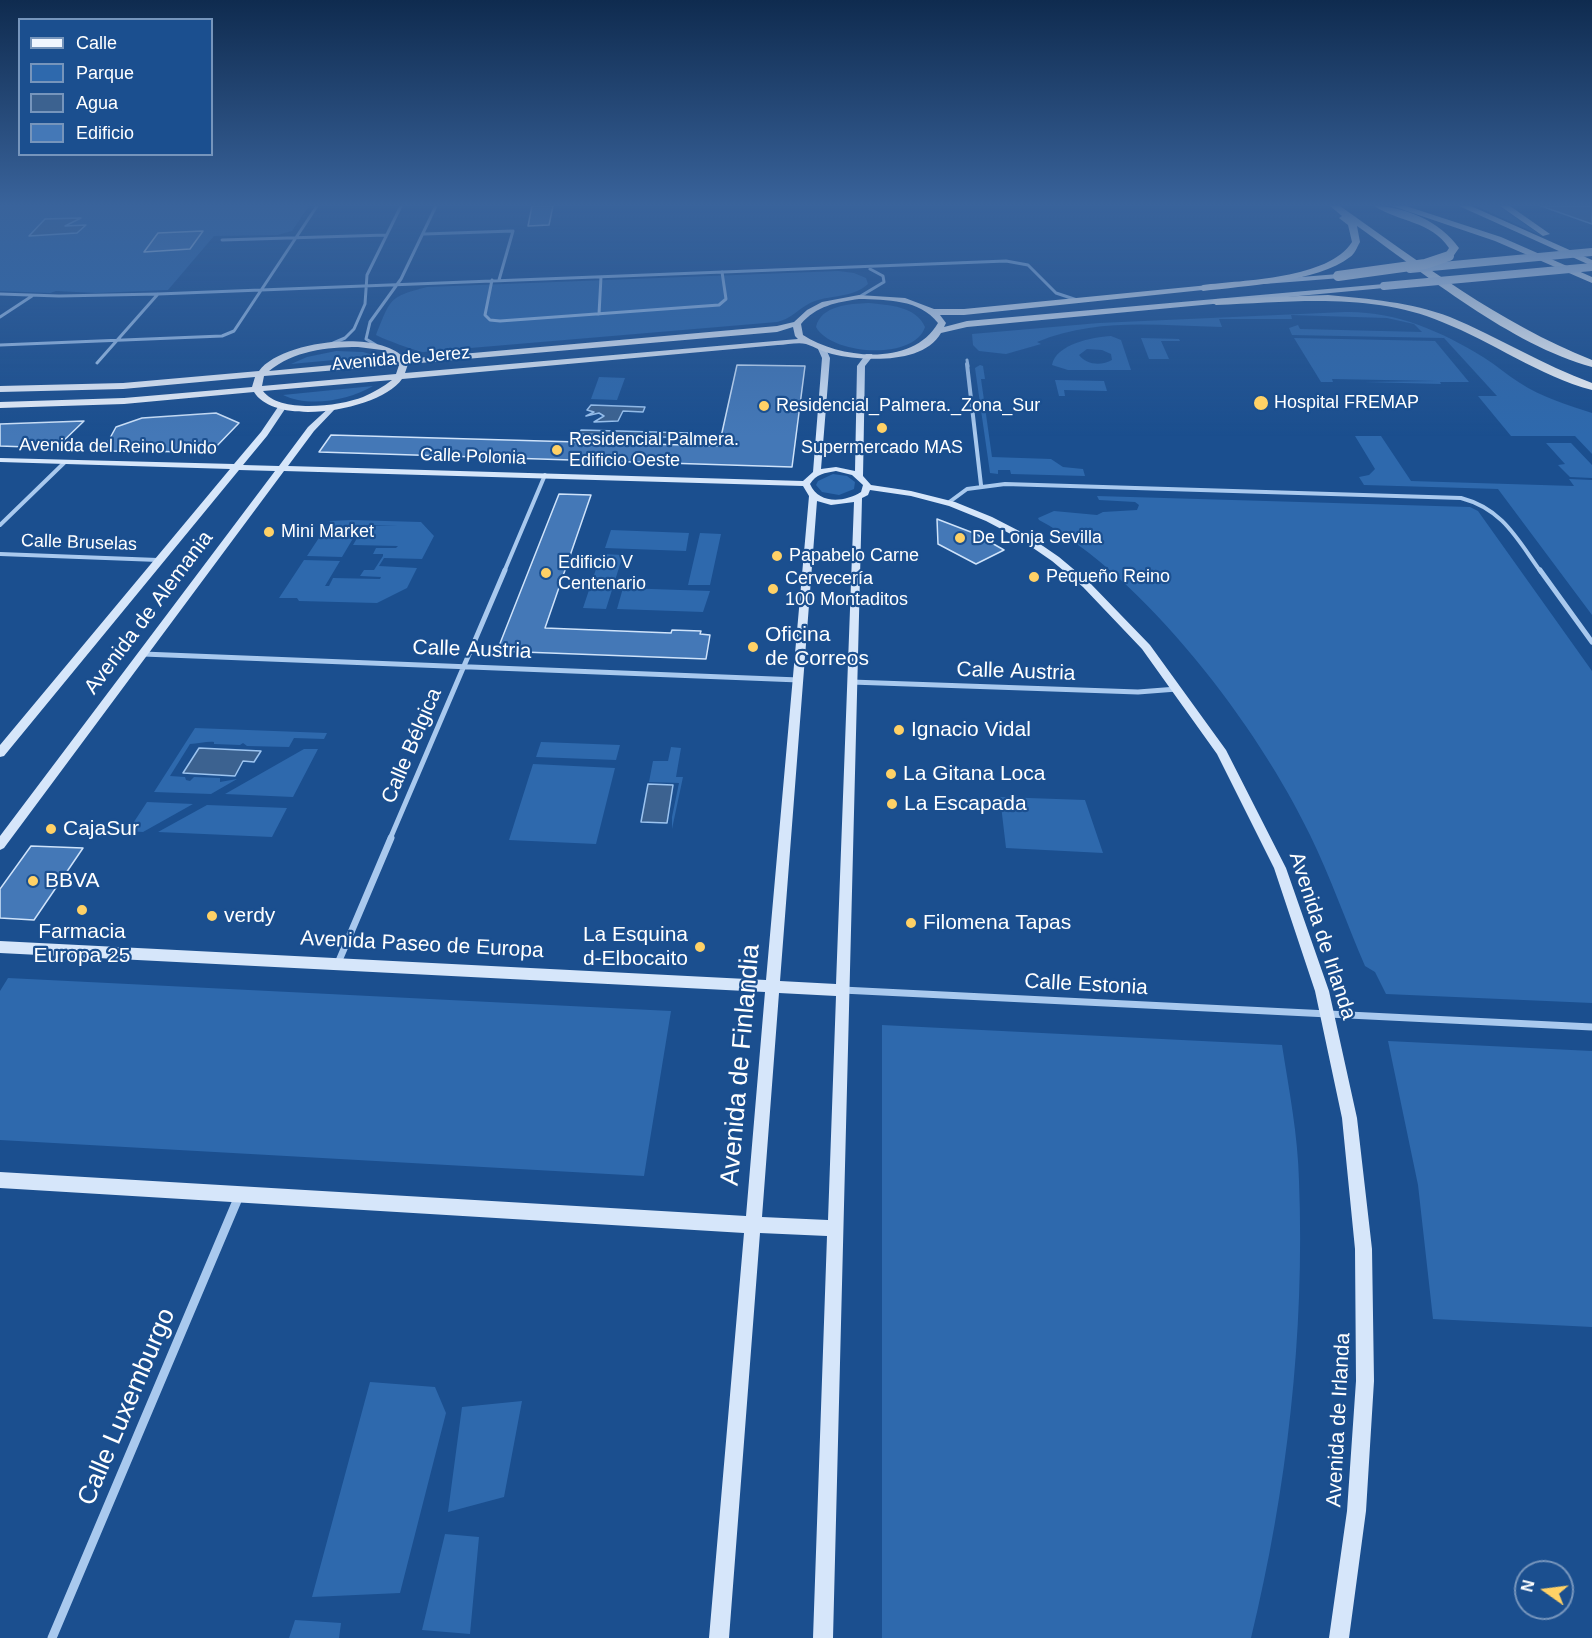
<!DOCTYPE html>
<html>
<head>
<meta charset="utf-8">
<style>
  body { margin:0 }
  #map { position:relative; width:1592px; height:1638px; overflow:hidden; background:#1b4f8f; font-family:Helvetica,sans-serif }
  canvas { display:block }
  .legend { position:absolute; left:18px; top:18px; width:195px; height:138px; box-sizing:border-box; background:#1b4f8f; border:2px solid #7695bc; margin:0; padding:8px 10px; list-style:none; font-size:18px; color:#fff }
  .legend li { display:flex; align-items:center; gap:12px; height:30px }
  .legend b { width:30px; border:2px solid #7695bc }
  .north { position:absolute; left:1514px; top:1560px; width:60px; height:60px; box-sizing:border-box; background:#1b4f8f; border:2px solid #7695bc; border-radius:50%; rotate:284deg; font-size:16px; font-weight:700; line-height:24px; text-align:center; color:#fff }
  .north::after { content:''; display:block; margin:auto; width:21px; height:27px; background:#ffd166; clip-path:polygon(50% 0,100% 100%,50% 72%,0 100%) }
</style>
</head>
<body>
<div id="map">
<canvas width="1592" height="1638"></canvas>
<ul class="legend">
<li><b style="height:8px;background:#f0f6ff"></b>Calle</li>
<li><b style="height:16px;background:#2e69ad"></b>Parque</li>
<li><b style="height:16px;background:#3c6290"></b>Agua</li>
<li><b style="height:16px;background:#4478b7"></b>Edificio</li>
</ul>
<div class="north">N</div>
</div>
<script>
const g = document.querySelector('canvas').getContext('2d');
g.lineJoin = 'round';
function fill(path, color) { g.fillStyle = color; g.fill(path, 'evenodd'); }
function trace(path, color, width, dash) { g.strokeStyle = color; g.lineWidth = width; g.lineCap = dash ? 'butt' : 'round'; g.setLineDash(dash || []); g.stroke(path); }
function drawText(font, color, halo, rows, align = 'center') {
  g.font = font + ' Helvetica,sans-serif'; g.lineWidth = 4.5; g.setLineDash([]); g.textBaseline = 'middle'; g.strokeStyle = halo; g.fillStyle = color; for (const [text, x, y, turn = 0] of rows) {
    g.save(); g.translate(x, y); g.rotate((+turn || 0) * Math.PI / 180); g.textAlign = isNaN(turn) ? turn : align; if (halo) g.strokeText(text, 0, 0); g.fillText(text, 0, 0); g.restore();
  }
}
const green = new Path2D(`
  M0,206H309L292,231L278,235L214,236L168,290L96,293L56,291L50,293L0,291Z
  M1476,206H1499L1542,236Z
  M838,271L854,273L866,278L868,284C852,299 829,294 810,303C797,310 791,319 777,322L423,352C416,351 383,339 376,335C391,299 388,297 427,287Z
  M868,303C889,305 916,306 925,327C914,361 831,355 816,327C821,305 850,304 868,303Z
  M1345,312C1395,311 1441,331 1483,357C1496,365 1507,375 1520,383C1541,397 1568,405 1592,413V454L1575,436H1511L1478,396H1497L1444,338L1292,335L1289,328L1298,325L1300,329L1422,332L1414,324L1387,318L1291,315L1292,319H1219L1222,327C1157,326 1099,317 1037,342L1041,344L1006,354L979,351L973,345L972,334L1099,323Z
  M1111,336L1121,340L1131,370H1068L1052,365C1056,344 1093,337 1111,336ZM1087,349L1102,350L1111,354L1112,360C1102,366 1086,365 1079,355Z
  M1141,338L1179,339L1180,341H1161L1169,359H1149Z
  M1294,338L1435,341L1469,382H1440L1441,384L1365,382L1437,381L1332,379L1333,382H1321Z
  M336,351L363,352L377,356L291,364L307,357Z
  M980,365L983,366L985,379H981L992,457L1051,459L1063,467L1083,469L1085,476L1011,474L1010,470H998V474L990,473L975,368Z
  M599,377L625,378L617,400L591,399Z
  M1055,380L1104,381L1107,391L1064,390L1065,396H1059Z
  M373,386C349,400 309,408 283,395Z
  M1355,436H1381L1411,481L1574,486L1569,479L1592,480V615L1498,489L1364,485L1359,477L1369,475L1375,469Z
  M1546,443H1571L1592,465V478L1570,477L1558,465L1565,464Z
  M833,474L847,476L855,482L854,489L839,495L822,492L816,485L818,481Z
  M1097,496L1470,507L1478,511L1592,671V1003L1386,994L1375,972L1365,966C1346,922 1331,878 1310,835C1259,728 1145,577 1039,520L1038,518L1054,511L1097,515L1103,512L1137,510L1139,505L1135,502L1099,500Z
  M351,520L421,522L434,536L422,559L384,558L379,566L417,568L407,588L377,603L299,601L297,598H279L304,560L340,561L325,586H329L333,578L380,579L381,577L360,576L364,570H374L383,556V554H373L376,548H396L398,546L353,545L364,526H398L361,525L342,557L307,556L330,521Z
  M611,530L689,533L686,551L605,548Z
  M700,533L721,534L710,585H688Z
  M601,554L623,555L606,609L583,608Z
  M623,588L710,591L703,612L617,609Z
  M195,728L327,733L324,739L294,738L289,747L247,746L243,743L240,745L214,744V742C208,741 198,744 190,744L170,776L185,777L186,780L190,781L194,777L220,778V782L237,779L211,794L154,792Z
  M541,742L620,745L616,760L536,757Z
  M671,747L681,748L676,777H683L672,829V817L679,783L649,782L653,761H668Z
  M304,749H318L293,797L225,794Z
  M533,764L615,768L596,844L509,840Z
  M1000,797L1085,800L1103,853L1006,848Z
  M147,802L193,804L143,832L128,831Z
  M207,805L287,808L272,837L158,832Z
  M8,978L671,1011L644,1176L0,1140V991Z
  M882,1025L1282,1045C1289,1090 1298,1135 1299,1181C1305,1333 1287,1490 1251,1638H882Z
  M1388,1041L1592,1051V1327L1433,1319L1418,1185Z
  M370,1382L435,1387L446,1413L400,1593L312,1597Z
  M522,1401L504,1497L448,1512L462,1407Z
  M445,1534L479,1537L470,1634L422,1630Z
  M295,1620L341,1623L339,1638H289Z`);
const water = new Path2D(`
  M1541,206H1592V224Z
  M81,218L65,226L86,225L77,233L29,236L45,219Z
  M591,405L645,407L643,412L623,411L618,421L594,422L604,416L599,413L586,416L594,412L587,410Z
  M581,430L691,433L690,438L579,434Z
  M199,748L261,751L254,762L243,761L235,776L183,773Z
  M648,784L673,785L667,823L641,822Z`);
const building = new Path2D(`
  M532,206H553L549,225L528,226Z
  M203,231L190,249L144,252L158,233Z
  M737,365L805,366L792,467L319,452L331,435L719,446Z
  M216,413L239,423L211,452L103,451L116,427L142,418Z
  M84,421L56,448L0,446V424Z
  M559,494L591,495L545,628L671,633L672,630L701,631L700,634L710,635L706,659L497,651Z
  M937,519L976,534L1004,550L976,564L938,544Z
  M31,846L83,848L34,920L0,918V889Z`);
const streetFar4 = new Path2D(`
  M424,234L513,231L499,280
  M222,240L386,235
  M492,280L485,315L490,320L500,321L719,305L726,299L722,272
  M0,294L59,296L158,294L1006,261L1028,265L1056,293L1077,300
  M859,297L884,282L883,276L870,269
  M599,314L601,277
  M0,317L32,296
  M331,344L345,338L354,329L365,304L367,275L401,206
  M0,345L222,336L234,331L317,206
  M376,345L366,339L370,322L401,279L436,206
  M967,360L968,366
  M97,363L158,294`);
const streetFar3 = new Path2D(`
  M967,364L981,485
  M948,503L967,489L1005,484L1461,498C1503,509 1517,539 1541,572
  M0,525L65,462
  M0,554L158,560
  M504,572L545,475`);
const streetFar2 = new Path2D(`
  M1540,570L1592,642
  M143,654L799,680
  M851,682L1138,692L1177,689
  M390,839L505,570`);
const streetFar1 = new Path2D(`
  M338,963L391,838
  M842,990L1592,1027`);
const street = new Path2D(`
  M52,1638L239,1196`);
const secondary = new Path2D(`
  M822,347L826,349L830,358L821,469L836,467L855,471L857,366L866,354H872L873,356L865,366L863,476L871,485L911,491L955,502L992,517L1027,535L1059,557L1090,583L1150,645L1226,750L1286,868L1329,991L1357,1118L1372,1249L1374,1381L1366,1511L1349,1638H1329L1347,1511L1356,1381L1355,1249L1342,1118L1315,991L1274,868L1217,754L1142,649L1083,587L1052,561L1020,539L986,521L949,506L911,496L870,490L868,495L862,498L833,1638H813L827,1236L760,1233L729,1638H709L744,1233L0,1188V1172L746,1216L765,992L0,953V941L766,980L809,496L803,486L284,471L4,848L0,850V836L275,471L239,470L4,756L0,757V745L230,469L0,462V458L234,464L261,432L280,404H283L287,406L267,436L243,465L279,466L308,427L332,405H335V409L314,431L288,466L803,481L813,472L822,358L818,349ZM836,471L852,475L863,485L861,492C845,502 819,505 810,484C816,474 825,473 836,471ZM817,501L831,505L854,502L836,984L780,981ZM779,993L836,996L828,1220L762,1217Z`);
const primary = new Path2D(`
  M1338,274H1341V278L1264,284L1260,282L1264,280Z
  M1219,284H1222V288L964,315H940L946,323L944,327L967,321L1384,284L1388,286L1384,288L967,327L941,333C923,365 862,361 832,354C823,352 815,347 806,344C798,342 786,345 778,345L402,379C381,410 276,428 254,392L124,404L0,408V402L124,398L252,387L255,377L123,389L0,392V386L123,383L259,371C280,341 380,328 405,359L777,326L794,322L807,310L822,302L859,295L905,298L934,309H964ZM859,299C887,300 919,299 938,323C913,367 840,359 803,335L801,324C816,306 837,302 859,299ZM793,327L795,336L798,339L405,373L408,364L777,332ZM358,347L382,350L396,359L269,371C294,351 326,347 358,347ZM399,365L396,374L262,386L264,376ZM392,380C383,387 374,392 363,397C340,406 280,414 263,391Z`);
const highway = new Path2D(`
  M1330,206H1340C1421,263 1499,323 1592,360V367C1511,345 1425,274 1357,226L1360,242C1357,247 1355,254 1350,257C1318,282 1243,286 1203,291L1198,288L1203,285C1243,280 1329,279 1352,242L1348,225L1339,218L1342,216Z
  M1374,206C1405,206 1441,222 1459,248L1452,258H1446L1444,256L1449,248C1431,221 1399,222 1374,206Z
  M1392,206H1406L1501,237L1592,277V283L1495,241Z
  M1459,206H1471L1592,260V266Z
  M1500,206H1510L1550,234L1543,236Z
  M1328,295C1369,299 1411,302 1450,317C1498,337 1543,365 1592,383V390C1539,376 1493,342 1442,322C1372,292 1290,302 1216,305L1211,302L1216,299Z`);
const primaryBridge = new Path2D(`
  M1410,269L1592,252
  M1384,286L1592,267`);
const highwayBridge = new Path2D(`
  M1338,276L1425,264L1449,256`);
const markers = [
  [1261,403,8,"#ffd166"],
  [764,406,6,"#ffd166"],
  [882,428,6,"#ffd166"],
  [557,450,6,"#ffd166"],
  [269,532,6,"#ffd166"],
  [960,538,6,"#ffd166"],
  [777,556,6,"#ffd166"],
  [546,573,6,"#ffd166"],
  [1034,577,6,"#ffd166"],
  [773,589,6,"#ffd166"],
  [753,647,6,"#ffd166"],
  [899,730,6,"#ffd166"],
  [891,774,6,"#ffd166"],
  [892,804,6,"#ffd166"],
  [51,829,6,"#ffd166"],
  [33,881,6,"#ffd166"],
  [82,910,6,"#ffd166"],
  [212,916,6,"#ffd166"],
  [911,923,6,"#ffd166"],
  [700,947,6,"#ffd166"]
];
const farStreetnames = [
  ["Avenida de Jerez",401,359,-5],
  ["Avenida del Reino Unido",118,447,1],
  ["Calle Polonia",473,457,2],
  ["Calle Bruselas",79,543,2]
];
const farPoinames = [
  ["Hospital FREMAP",1274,403],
  ["Residencial_Palmera._Zona_Sur",776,406],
  ["Residencial Palmera.",569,440],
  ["Edificio Oeste",569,461],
  ["Supermercado MAS",882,448,"center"],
  ["Mini Market",281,532],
  ["De Lonja Sevilla",972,538],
  ["Papabelo Carne",789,556],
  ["Edificio V",558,563],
  ["Centenario",558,584],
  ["Pequeño Reino",1046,577],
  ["Cervecería",785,579],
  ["100 Montaditos",785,600]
];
const streetNames = [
  ["Avenida de Alemania",149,613,-53],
  ["Calle Austria",472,650,2],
  ["Calle Austria",1016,672,2],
  ["Calle Bélgica",412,746,-67],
  ["Avenida de Irlanda",1322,936,72],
  ["Avenida Paseo de Europa",422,945,3],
  ["Calle Estonia",1086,985,3],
  ["Avenida de Irlanda",1339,1420,-87]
];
const poiNames = [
  ["Oficina",765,635],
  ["de Correos",765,659],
  ["Ignacio Vidal",911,730],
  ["La Gitana Loca",903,774],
  ["La Escapada",904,804],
  ["CajaSur",63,829],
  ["BBVA",45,881],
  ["verdy",224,916],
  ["Filomena Tapas",923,923],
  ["Farmacia",82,932,"center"],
  ["Europa 25",82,956,"center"],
  ["La Esquina",688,935,"right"],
  ["d-Elbocaito",688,959,"right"]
];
const nearStreetnames = [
  ["Avenida de Finlandia",741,1065,-85],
  ["Calle Luxemburgo",127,1407,-67]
];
fill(green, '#2e69ad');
fill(water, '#3c6290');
trace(water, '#9cc4f0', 1.5);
fill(building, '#4478b7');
trace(building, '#cfe3fa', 1.5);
trace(streetFar4, '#a9c9ee', 3);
trace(streetFar3, '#a9c9ee', 4);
trace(streetFar2, '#a9c9ee', 5);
trace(streetFar1, '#a9c9ee', 7);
trace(street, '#a9c9ee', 9);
fill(secondary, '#d6e6fa');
fill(primary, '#f0f6ff');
fill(highway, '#fff');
trace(primaryBridge, '#f0f6ff', 8);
trace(highwayBridge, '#fff', 10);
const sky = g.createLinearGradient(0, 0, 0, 436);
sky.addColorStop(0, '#0f2b4f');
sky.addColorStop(0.47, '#39639b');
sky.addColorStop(1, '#39639b00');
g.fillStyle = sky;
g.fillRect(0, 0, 1592, 436);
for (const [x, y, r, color] of markers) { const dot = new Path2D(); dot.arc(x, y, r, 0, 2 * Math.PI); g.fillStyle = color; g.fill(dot); trace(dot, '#1b4f8f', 2); }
drawText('18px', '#fff', '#1b4f8f', farStreetnames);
drawText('18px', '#fff', '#1b4f8f', farPoinames, 'left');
drawText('21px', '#fff', '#1b4f8f', streetNames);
drawText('21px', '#fff', '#1b4f8f', poiNames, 'left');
drawText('26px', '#fff', '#1b4f8f', nearStreetnames);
</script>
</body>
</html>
